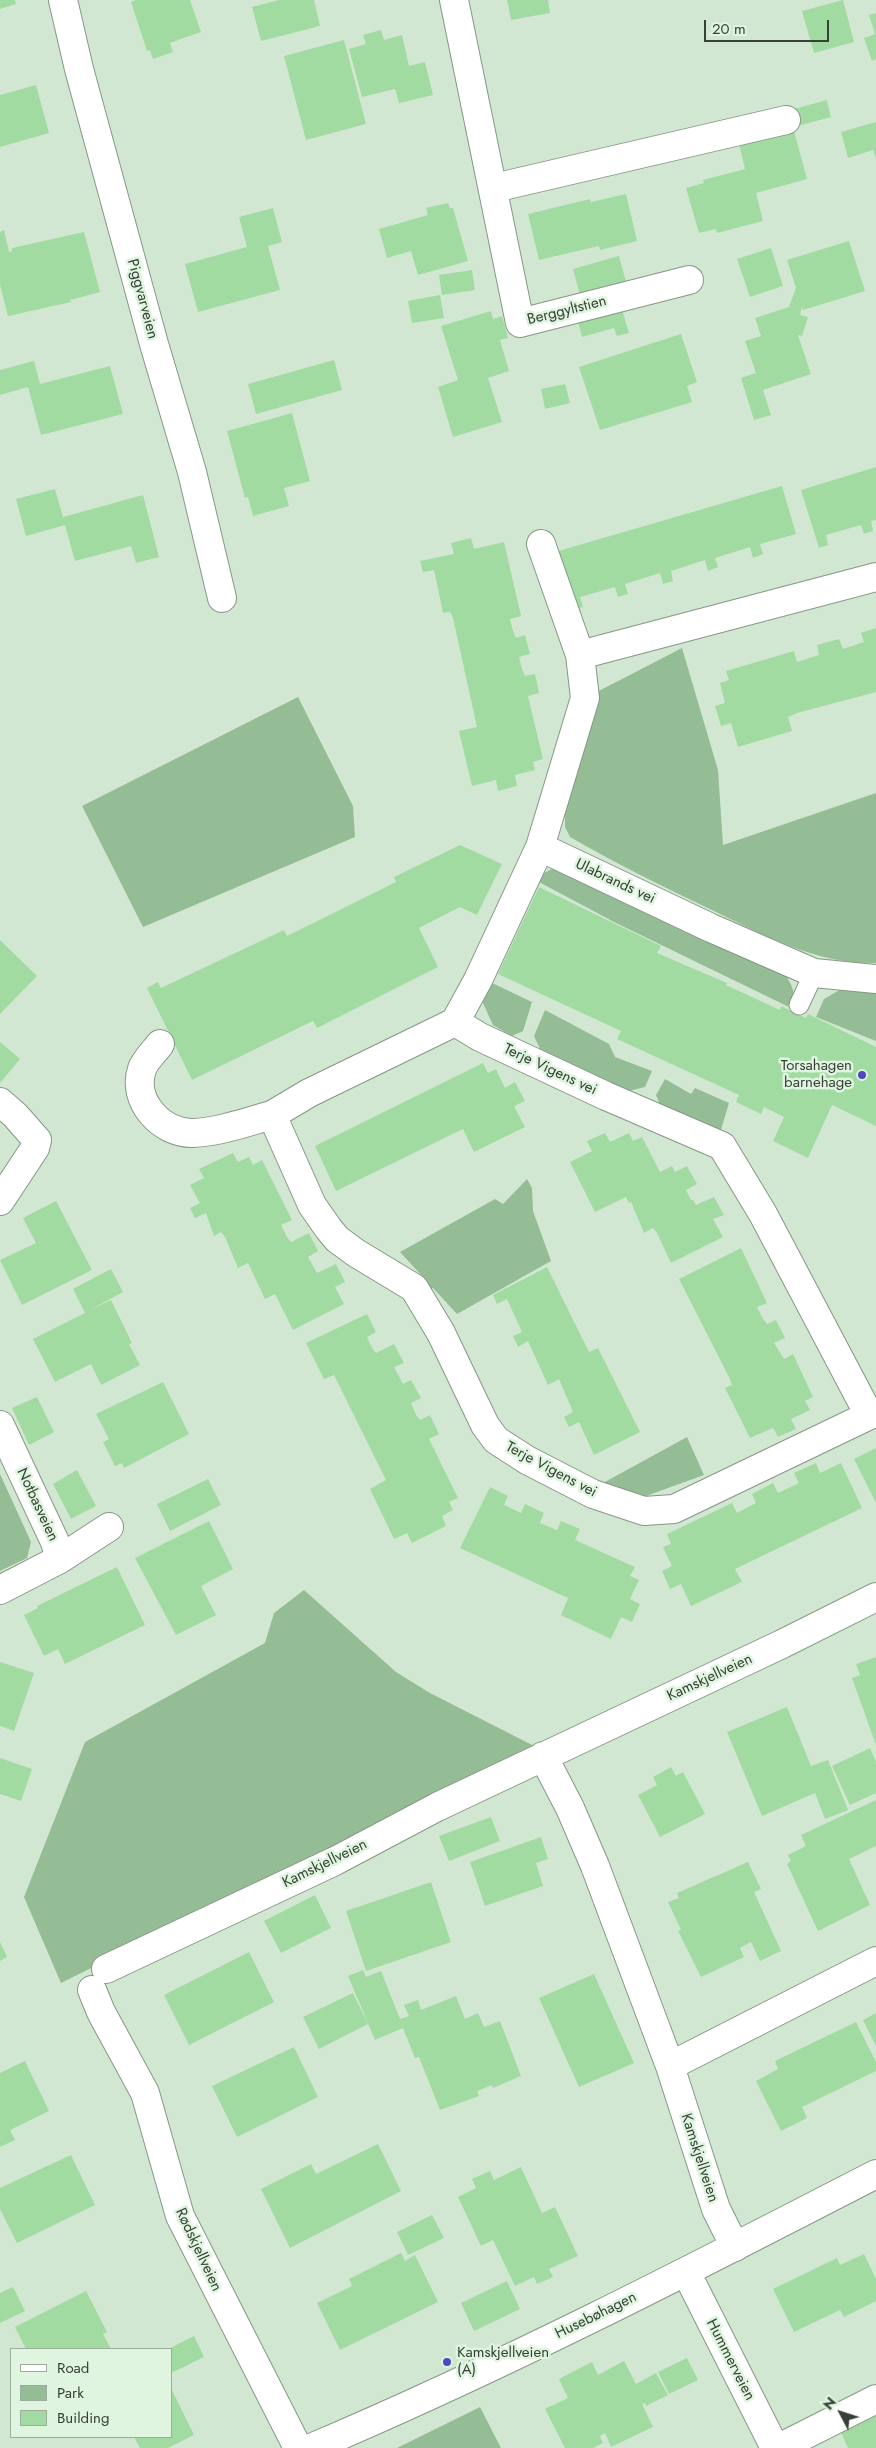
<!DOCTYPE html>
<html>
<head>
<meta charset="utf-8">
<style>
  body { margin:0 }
  #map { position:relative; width:876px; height:2448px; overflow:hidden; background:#d2e7d2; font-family:Jost,sans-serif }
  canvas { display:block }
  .legend { position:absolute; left:10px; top:2348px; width:162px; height:90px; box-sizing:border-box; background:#dff5df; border:1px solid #9cad9c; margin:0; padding:6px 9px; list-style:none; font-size:15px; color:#374037 }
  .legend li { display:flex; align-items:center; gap:10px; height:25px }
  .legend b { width:25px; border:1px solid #9cad9c }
  .north { position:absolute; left:816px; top:2388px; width:50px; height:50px; -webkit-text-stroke:4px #dff5df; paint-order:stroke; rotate:310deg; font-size:14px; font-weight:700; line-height:20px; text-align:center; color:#374037 }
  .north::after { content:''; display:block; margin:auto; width:18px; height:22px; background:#374037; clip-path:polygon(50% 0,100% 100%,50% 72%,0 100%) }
  .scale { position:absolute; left:704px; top:20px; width:125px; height:22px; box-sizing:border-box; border:2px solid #374037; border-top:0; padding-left:6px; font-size:15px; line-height:18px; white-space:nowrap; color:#374037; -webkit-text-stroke:4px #dff5df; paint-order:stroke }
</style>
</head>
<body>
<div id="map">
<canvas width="876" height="2448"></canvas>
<ul class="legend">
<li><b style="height:6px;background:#fff"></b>Road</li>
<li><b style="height:14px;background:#95bd95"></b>Park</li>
<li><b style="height:14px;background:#a1dba2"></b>Building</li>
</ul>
<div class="north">N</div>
<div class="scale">20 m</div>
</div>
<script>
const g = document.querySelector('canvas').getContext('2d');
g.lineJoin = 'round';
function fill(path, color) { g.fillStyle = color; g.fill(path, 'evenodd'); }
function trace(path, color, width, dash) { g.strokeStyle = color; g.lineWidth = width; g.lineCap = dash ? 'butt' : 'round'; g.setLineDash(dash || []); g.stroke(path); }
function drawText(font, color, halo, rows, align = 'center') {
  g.font = font + ' Jost,sans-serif'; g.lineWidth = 5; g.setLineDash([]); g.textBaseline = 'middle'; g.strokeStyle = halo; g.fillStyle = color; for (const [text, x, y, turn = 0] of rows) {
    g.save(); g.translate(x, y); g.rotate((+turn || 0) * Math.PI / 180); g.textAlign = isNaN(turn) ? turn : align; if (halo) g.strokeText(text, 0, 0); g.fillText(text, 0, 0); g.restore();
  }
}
const green = new Path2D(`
  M682,648L718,770L723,845L876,793V963C818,965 764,935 714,911C665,888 617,864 570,837L565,827V814L588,731L593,694Z
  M298,697L353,806L355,837L143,927L82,806Z
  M552,869L562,870L784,973C792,984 797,994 791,1008L614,922L539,882L538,880L544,873Z
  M490,982L532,1002L523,1031L512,1036L493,1025L482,1001Z
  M843,988L876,989V1041L816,1017L824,999Z
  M545,1010L609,1044L615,1057L652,1071L645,1087L629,1091L540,1049L534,1036Z
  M665,1079L691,1094L695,1088L729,1103L720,1133L660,1105L656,1095Z
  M527,1179L532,1188L533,1211L551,1261L457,1314L433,1288L429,1290L421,1275L400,1252L495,1199L503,1204Z
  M687,1437L704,1475L646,1496L603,1483Z
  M0,1474L31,1542L27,1558L0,1571Z
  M304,1590L396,1672L430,1693L536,1747L61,1983L24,1897L85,1742L265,1643L274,1613Z
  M480,2407L501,2448H397Z`);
const building = new Path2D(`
  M0,0H15L16,4L0,9Z
  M136,0H190L201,32L170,43L173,52L153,59L150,50L147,51L131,2Z
  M279,0H314L320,26L261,41L252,7Z
  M507,0H548L550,13L511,20Z
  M843,0L854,42L814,53L802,11Z
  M876,13V59L872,61L864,38L875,34L869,15Z
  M381,30L384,40L402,35L409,66L425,62L433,95L399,103L395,89L362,97L349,49L366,44L363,35Z
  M344,40L366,124L306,140L284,56Z
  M36,85L49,133L0,147V95Z
  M827,100L831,117L794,127L790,110Z
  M876,122V159L873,150L848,158L841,132Z
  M794,131L807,179L756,193L763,221L717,233L716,229L699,233L686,188L704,183L703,180L745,169L739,144Z
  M626,194L637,241L600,250L599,246L539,260L528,214L590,199L591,202Z
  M448,203L450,208H453L468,261L418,275L411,251L387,258L379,229L428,215L426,208Z
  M273,208L282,242L268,246L280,290L198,312L185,264L247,247L239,217Z
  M4,230L9,252L12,251V248L84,232L100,292L70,300L71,302L8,316L0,285V232Z
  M849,241L865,291L803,310L802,306L800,315L808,317L802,336L798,335L811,374L763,390L771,415L754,420L741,378L756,373L745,341L761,336L755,318L789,307L796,288L787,260Z
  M771,248L783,286L750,297L737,259Z
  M619,256L626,282L580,295L573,269Z
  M472,270L475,290L442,295L439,275Z
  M440,295L444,318L412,323L408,301Z
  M621,306L629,333L617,336L614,328L582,337L577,318Z
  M491,311L493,319L502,316L508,338L500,340L509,371L488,378L502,422L453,437L438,387L458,380L441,326Z
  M681,334L697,382L687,386L692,402L600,430L579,367Z
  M334,360L342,390L256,414L248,384Z
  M34,361L40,384L110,366L123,414L41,435L28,387L0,395V370Z
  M565,384L570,403L545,409L541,389Z
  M292,413L310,481L284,488L289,506L253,516L248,497L245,498L227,431Z
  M876,467V520L871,521L873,531L864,534L861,525L826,535L828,545L819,548L801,490Z
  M782,486L796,534L760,544L763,554L753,558L750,547L715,558L718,567L708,571L705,560L671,571L673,581L663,584L660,573L625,584L628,594L618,597L615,587L580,597L583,607L573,610L555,552Z
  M55,489L63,517L143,495L159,557L136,563L131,546L75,561L65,525L26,536L16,499Z
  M471,538L474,549L504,542L521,616L510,619L513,631L516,638L525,635L530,654L519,657L522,669L525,676L535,674L539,693L528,696L543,759L533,762L535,770L515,775L517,786L498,791L496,780L472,786L459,731L477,727L453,618L450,612L443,613L434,570L423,572L420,561L454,554L451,543Z
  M876,628V692L797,713L788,717L792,731L738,747L731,723L721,726L715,706L725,703L720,683L729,680L726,671L794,651L797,662L819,655L817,645L839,639L843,649L864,642L861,633Z
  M460,845L502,864L477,915L460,907L419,928L438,967L317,1028L313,1021L192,1080L147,988L158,982L161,988L284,930L287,936L396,882L394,877Z
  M539,887L661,946L657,953L727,983L726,985L780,1010L781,1006L806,1018L808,1014L876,1047V1126L832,1105L808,1158L773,1141L784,1117L764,1107L761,1114L736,1102L739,1095L617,1039L621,1031L498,974Z
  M0,940L37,976L0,1014Z
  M0,1042L20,1059L0,1083Z
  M483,1063L488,1073L496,1069L505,1088L515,1082L525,1101L514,1106L525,1127L474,1152L463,1129L336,1191L315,1146Z
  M605,1133L610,1142L629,1133L633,1141L642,1137L660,1172L672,1166L675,1172L687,1166L697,1184L686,1190L691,1200H693L696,1205L714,1197L724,1215L713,1219L723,1237L671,1263L657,1233L653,1228L644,1233L631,1202L629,1203L626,1197L595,1212L570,1162L592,1151L587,1141Z
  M233,1153L238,1162L249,1157L253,1165L262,1160L292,1220L281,1225L287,1237L291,1242L309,1233L318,1251L308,1257L317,1273L336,1264L345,1282L335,1287L344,1304L293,1330L275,1294L265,1299L248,1263L238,1268L225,1237L221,1232L214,1236L206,1213L195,1218L190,1208L200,1203L190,1185L204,1178L199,1169Z
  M56,1201L92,1270L22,1305L0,1260L36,1243L23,1218Z
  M741,1248L767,1303L757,1307L763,1319L767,1324L776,1320L785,1338L774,1343L784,1359L793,1354L813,1397L805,1401L810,1410L791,1419L796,1429L778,1437L773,1428L750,1438L725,1388L732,1385L730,1379L679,1279Z
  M547,1267L589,1352L598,1348L640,1432L594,1455L579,1422L569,1427L564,1417L573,1412L559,1379L548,1385L528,1341L518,1347L513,1336L522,1332L507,1299L497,1304L493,1295Z
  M111,1269L123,1292L88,1311L111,1300L132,1343L129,1344L140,1365L101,1385L91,1364L55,1382L33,1339L85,1313L73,1289Z
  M367,1314L376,1332L367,1337L372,1348L376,1353L394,1344L404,1363L394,1367L403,1384L411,1380L421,1398L411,1403L416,1415L420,1420L430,1415L439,1434L429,1439L458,1498L449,1502L453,1510L442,1516L446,1526L412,1543L407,1533L394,1539L370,1489L386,1480L334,1375L324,1379L306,1343Z
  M163,1382L189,1434L124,1468L122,1463L115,1466L103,1442L109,1439L96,1414Z
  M37,1397L54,1432L29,1445L12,1408Z
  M876,1448V1503L854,1459Z
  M816,1463L820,1473L841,1463L862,1508L735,1569L742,1582L691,1606L681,1584L670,1589L662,1571L672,1566L663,1547L671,1544L667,1534L732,1503L737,1513L756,1503L752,1494L773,1483L778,1493L799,1483L794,1473Z
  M77,1470L96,1506L71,1519L53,1484Z
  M208,1479L221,1505L170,1531L157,1504Z
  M490,1487L508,1496L504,1505L521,1513L525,1504L544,1513L540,1523L557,1530L561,1521L580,1529L575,1540L635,1567L630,1576L639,1580L630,1599L640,1604L632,1622L621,1617L611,1639L561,1615L568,1598L460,1548Z
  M209,1521L233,1569L201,1586L216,1615L176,1635L135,1558Z
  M117,1567L145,1625L65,1664L58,1649L44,1656L24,1615L38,1608L37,1606Z
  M876,1657V1745L852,1678L860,1675L856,1664Z
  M0,1662L34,1673L14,1731L0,1726Z
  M787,1707L811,1766L828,1760L848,1810L825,1819L815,1793L762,1816L727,1732Z
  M870,1748L876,1762V1793L850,1805L832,1766Z
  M0,1758L32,1769L21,1801L0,1794Z
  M671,1767L676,1776L683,1772L705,1814L660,1837L638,1795L657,1785L653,1777Z
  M876,1800V1846L849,1859L870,1905L818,1931L787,1864L791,1861L788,1855L806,1846L801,1835Z
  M491,1817L500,1841L449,1861L439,1836Z
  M541,1837L548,1859L536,1863L543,1886L485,1906L470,1862Z
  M748,1862L761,1889L754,1892L781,1951L760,1961L751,1942L740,1948L744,1957L701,1977L678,1931L681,1930L668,1902L679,1898L677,1893Z
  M431,1882L451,1942L366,1971L346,1911Z
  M315,1895L331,1928L281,1953L264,1921Z
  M0,1942L7,1957L0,1961Z
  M249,1952L274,2002L189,2045L164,1995Z
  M363,1970L366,1977L381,1971L400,2019L409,2016L404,2005L418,2000L421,2010L456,1996L465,2019L478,2013L484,2027L500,2021L521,2076L493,2088L492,2085L477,2091L479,2096L440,2110L419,2057L415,2058L403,2028L375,2040L348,1976Z
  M594,1974L634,2063L579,2087L539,1998Z
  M353,1993L368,2024L319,2049L303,2017Z
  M876,2013V2046L863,2020Z
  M856,2022L876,2062V2071L802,2107L807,2118L781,2131L756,2081L778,2069L775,2061Z
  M294,2047L318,2097L237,2137L212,2086Z
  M25,2061L49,2111L10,2130L15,2140L0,2147V2073Z
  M378,2144L401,2191L290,2248L261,2189L311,2164L316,2174Z
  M71,2155L95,2205L17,2243L0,2209V2188Z
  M521,2167L542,2213L555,2207L578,2256L549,2269L553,2277L537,2284L534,2277L515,2286L493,2240L481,2246L458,2197L476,2188L472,2179L490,2171L494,2180Z
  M432,2215L444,2238L408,2255L397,2232Z
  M401,2253L405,2261L415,2255L438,2302L340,2350L317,2303L352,2286L349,2279Z
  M864,2254L876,2279V2301L844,2317L840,2310L794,2332L773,2289L837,2258L840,2265Z
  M507,2281L520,2309L474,2331L461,2303Z
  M13,2287L25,2311L0,2323V2293Z
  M86,2291L107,2332L103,2334L111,2349H26L15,2327Z
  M194,2336L204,2357L171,2373V2349H168Z
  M687,2358L698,2380L669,2394L658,2372Z
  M624,2361L636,2384L656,2373L668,2395L646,2406L645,2403L642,2404L653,2427L611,2447L605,2433L600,2436L603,2443L593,2448H565L545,2409L568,2398L559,2379L592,2362L598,2375Z
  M171,2388L194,2435L168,2448H140L134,2437H171Z
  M876,2405V2448H848L837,2423Z`);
const service = new Path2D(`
  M799,1005L814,973`);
const minor = new Path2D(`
  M63,0L79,69L154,344L192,472L222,598
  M454,0L520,323L689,280
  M494,188L786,120
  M541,544L580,655
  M876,577L580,655L585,698L540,847L478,980L455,1022L309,1093L272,1115L312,1205L328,1228L337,1239L356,1253L414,1288L441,1333L485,1425L496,1440L527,1460L593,1494L644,1511L674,1509L876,1412
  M540,847L711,928L814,973L876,979
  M455,1022L480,1037L606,1096L722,1146L763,1214L869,1415
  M160,1044C155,1051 145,1060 142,1069C131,1101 162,1134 193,1133C219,1132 247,1122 272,1115
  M0,1102L15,1115L37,1140L35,1148L0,1201
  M0,1425L55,1542L60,1559
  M0,1590L60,1559L109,1527
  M543,1756L570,1808L595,1866L670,2066L716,2209L735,2247
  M106,1969L335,1861L437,1807L782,1644L876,1597
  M92,1990L101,2012L145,2093L180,2216L298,2448
  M670,2066L876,1961
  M686,2272L775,2448
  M779,2448L876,2399`);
const tertiary = new Path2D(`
  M311,2448C504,2366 690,2270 876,2174`);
const markers = [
  [862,1075,5,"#5148bf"],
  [447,2362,5,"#5148bf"]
];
const streetNames = [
  ["Piggvarveien",142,299,75],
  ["Berggyltstien",567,311,-14],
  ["Ulabrands vei",615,882,25],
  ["Terje Vigens vei",550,1070,25],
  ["Terje Vigens vei",551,1470,28],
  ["Notbasveien",37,1505,65],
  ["Kamskjellveien",710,1678,-25],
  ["Kamskjellveien",325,1864,-26],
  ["Kamskjellveien",699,2158,72],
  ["Rødskjellveien",198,2250,65],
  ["Husebøhagen",596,2316,-26],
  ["Hummerveien",730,2360,63]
];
const poiNames = [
  ["Torsahagen",852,1066],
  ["barnehage",852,1083],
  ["Kamskjellveien",457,2353,"left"],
  ["(A)",457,2370,"left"]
];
fill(green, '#95bd95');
fill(building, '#a1dba2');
trace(service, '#859885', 21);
trace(minor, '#859885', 30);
trace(tertiary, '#859885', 30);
trace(service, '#fff', 19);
trace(minor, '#fff', 28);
trace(tertiary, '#fff', 28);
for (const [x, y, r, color] of markers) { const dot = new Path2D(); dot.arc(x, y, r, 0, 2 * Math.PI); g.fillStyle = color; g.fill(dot); trace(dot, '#dff5df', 2); }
drawText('15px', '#374037', '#dff5df', streetNames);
drawText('15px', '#374037', '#dff5df', poiNames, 'right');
</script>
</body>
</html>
